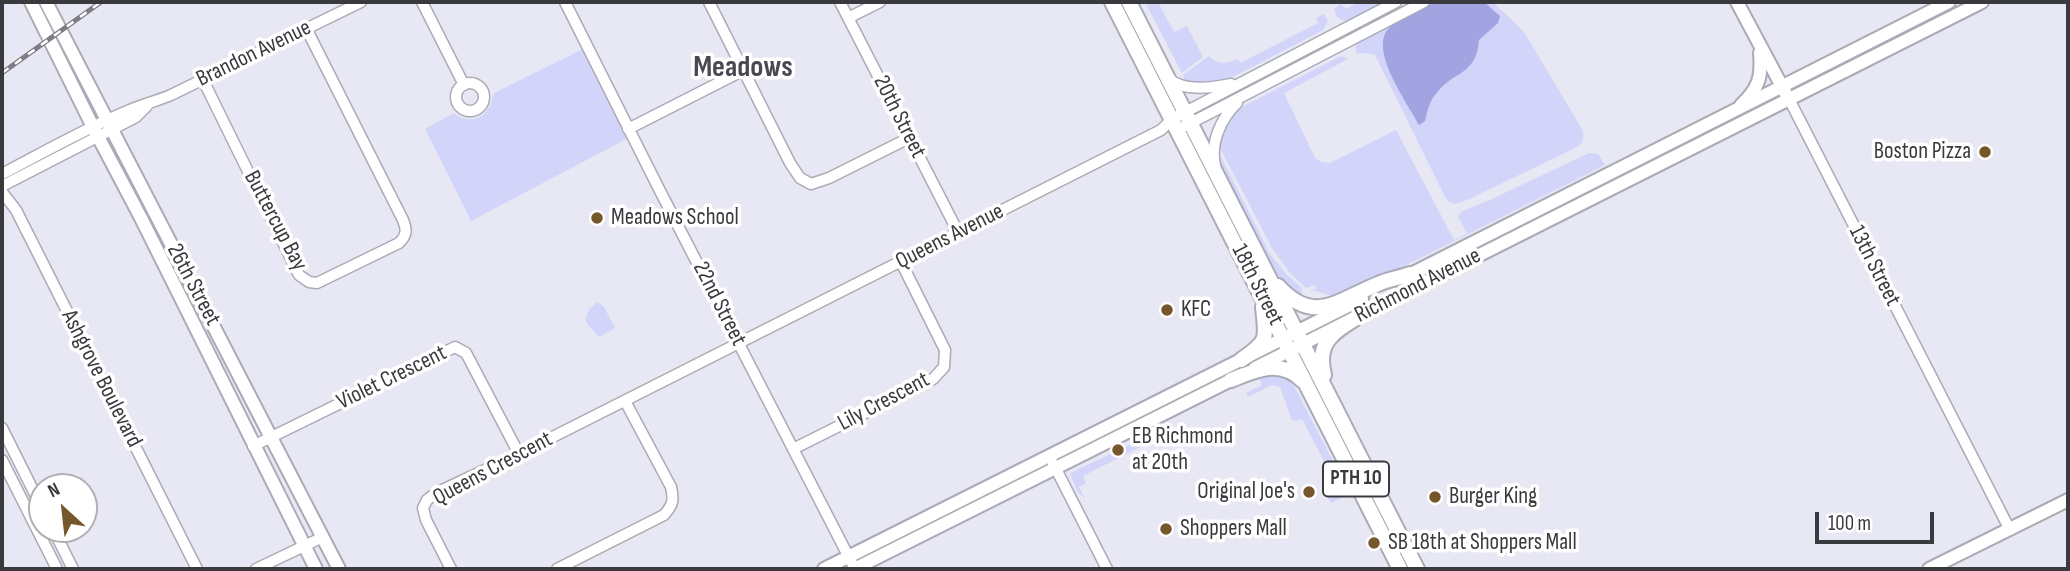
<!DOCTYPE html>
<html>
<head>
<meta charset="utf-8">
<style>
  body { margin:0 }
  #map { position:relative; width:2070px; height:571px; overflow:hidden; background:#e7e8f4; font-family:"Sofia Sans Condensed",sans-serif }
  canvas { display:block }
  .frame { position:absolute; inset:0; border:4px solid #393a3e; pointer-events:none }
  .north { position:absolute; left:28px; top:473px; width:70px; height:70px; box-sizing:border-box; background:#fff; border:2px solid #b0b0b2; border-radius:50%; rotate:333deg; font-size:19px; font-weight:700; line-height:28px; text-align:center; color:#393a3e }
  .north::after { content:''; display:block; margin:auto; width:24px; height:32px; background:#76572c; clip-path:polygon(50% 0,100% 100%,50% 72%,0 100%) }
  .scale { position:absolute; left:1815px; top:512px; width:119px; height:32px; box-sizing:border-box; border:4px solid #393a3e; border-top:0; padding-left:9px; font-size:21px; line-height:24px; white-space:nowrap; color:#393a3e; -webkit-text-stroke:5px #fff; paint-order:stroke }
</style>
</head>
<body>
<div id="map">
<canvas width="2070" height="571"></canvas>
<div class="frame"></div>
<div class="north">N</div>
<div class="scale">100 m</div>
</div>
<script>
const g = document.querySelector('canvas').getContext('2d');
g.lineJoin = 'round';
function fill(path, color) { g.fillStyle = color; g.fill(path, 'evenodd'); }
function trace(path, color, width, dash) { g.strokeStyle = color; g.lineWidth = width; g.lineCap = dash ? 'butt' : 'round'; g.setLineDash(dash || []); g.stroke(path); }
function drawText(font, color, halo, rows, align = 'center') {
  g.font = font + ' "Sofia Sans Condensed",sans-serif'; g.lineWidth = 7; g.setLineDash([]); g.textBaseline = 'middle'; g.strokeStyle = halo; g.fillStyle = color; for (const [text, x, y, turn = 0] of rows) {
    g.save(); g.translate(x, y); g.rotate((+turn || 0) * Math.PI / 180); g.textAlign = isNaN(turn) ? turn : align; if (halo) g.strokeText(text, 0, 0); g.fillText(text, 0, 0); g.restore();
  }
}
const green = new Path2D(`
  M1145,2H1158L1174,32L1187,26L1203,57L1182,73Z
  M1359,2H1387L1348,21C1340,21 1334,16 1335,8L1341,4L1346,9Z
  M1433,2H1493L1524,32L1582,129C1587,143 1579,146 1567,152L1467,200L1455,204L1449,202L1444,195L1375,55L1367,53L1357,54C1354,48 1356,45 1360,40Z
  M1324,14L1328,21L1323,30L1229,79L1213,83L1186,82L1183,75L1209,56C1218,65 1226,64 1238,59L1240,63L1318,23L1316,18Z
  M587,47L632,136L471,221L425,129L454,113C473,128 490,115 494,93Z
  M1341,56L1348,59L1284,93L1315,158L1321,162L1330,163L1396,130L1454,240L1467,233L1458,217L1461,212L1494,198L1589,153L1598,154L1605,165L1353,292L1337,297L1311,290L1316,289L1315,285L1306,288L1290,273L1272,248L1218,144L1221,134L1234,111Z
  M1218,151L1270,254L1287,275L1302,288V300L1286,288L1275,275L1221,170Z
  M597,302L604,307L615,328L599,337L588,325L585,319L589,310Z
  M1271,373L1287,375L1291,380L1339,473L1346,492L1343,497L1331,503L1328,498L1339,490L1302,419L1296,421L1292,420L1280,387L1272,385L1248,397L1246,393L1262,385L1258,377Z
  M1157,429L1164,443L1160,437L1083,476L1086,483L1079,487L1085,499L1077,491L1070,473L1130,445V443Z`);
const forest = new Path2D(`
  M1436,2H1484L1500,16L1498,23L1479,40C1476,77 1453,70 1435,95C1429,102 1427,113 1425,121L1419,125C1408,104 1369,51 1388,29C1395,21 1425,7 1436,2Z`);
const minor = new Path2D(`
  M422,2L464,85
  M565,2L658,187L855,569
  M709,2L790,163L800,178L811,184L829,178L909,138
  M840,2L958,232
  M848,18L880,2
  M1168,78C1183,92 1212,88 1231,84
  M203,80L299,275L309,282L317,283L399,243C407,235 407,230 403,220L306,28
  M456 97a14 14 0 1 1 28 0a14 14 0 1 1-28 0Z
  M1789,99L2010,530
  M1185,126L1424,2
  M628,129L744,70
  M1215,165C1210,143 1221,118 1237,103
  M2,174C44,152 86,128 130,110C143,104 157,101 171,95L361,2
  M2,186L136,117L147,106
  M2,192L16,210L197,569
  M2,428L42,508
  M253,446L455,347L466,353L519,454
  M793,449L933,379L944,367L945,350L901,262
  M2,460L57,569
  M1053,463L1107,569
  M53,529L73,569
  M256,569L323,537
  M451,569L426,520L423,508L427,500L436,493L519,454L1161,130L1172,119L1396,2
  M557,569L664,515C673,505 674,500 671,487L625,401`);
const tertiary = new Path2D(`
  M31,2L93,127L141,218L316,569
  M46,2L339,569
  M1737,2L1786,94
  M1741,105C1759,88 1762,77 1760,53
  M1929,569L2068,500`);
const secondary = new Path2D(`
  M1403,278L1949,2
  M1255,368L1982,2
  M824,569L1362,299
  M854,569L1239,376`);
const primary = new Path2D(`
  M1112,2L1400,569
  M1129,2L1417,569
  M1278,286C1314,326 1338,300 1378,284C1388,279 1399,278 1410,274
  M1241,360C1270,340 1266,339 1263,307
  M1324,375C1316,343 1332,333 1356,318
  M1231,380C1257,370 1280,358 1303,381`);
const rail = new Path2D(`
  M2,73L101,2`);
const markers = [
  [1985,152,7,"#76572c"],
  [597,218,7,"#76572c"],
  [1167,310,7,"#76572c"],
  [1118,450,7,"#76572c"],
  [1309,492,7,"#76572c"],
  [1435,497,7,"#76572c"],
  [1166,529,7,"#76572c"],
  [1374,543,7,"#76572c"]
];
const shields = [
  [1356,479,66]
];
const shieldNames = [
  ["PTH 10",1356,479]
];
const streetNames = [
  ["Brandon Avenue",254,54,-26],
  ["20th Street",899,117,63],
  ["Buttercup Bay",275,221,62],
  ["Queens Avenue",950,237,-27],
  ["13th Street",1874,266,63],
  ["26th Street",193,285,62],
  ["18th Street",1257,285,63],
  ["Richmond Avenue",1418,286,-27],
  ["22nd Street",719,304,63],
  ["Violet Crescent",392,378,-26],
  ["Ashgrove Boulevard",101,379,63],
  ["Lily Crescent",884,402,-28],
  ["Queens Crescent",493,469,-28]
];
const poiNames = [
  ["Boston Pizza",1971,152,"right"],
  ["Meadows School",611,218],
  ["KFC",1181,310],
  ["EB Richmond",1132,437],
  ["at 20th",1132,463],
  ["Original Joe's",1295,492,"right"],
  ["Burger King",1449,497],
  ["Shoppers Mall",1180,529],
  ["SB 18th at Shoppers Mall",1388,543]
];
const districtNames = [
  ["Meadows",743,68]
];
fill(green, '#d2d4f9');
fill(forest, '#a2a4e2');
trace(minor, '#aaabb6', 13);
trace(tertiary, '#aaabb6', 16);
trace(secondary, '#aaabb6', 16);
trace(primary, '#aaabb6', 18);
trace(minor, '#fff', 10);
trace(tertiary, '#fff', 12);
trace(secondary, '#fff', 12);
trace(primary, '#fff', 14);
trace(rail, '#7d7e85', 5);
trace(rail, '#fff', 2.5, [8]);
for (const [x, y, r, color] of markers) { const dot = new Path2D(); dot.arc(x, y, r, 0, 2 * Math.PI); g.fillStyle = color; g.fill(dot); trace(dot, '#fff', 2.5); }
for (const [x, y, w] of shields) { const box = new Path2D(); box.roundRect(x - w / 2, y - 17.5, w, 35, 5); g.fillStyle = '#fff'; g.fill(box); trace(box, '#393a3e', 2); }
drawText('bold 21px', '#393a3e', null, shieldNames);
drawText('23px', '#393a3e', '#fff', streetNames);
drawText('23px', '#393a3e', '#fff', poiNames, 'left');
drawText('bold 30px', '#484953', '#fff', districtNames);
</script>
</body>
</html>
